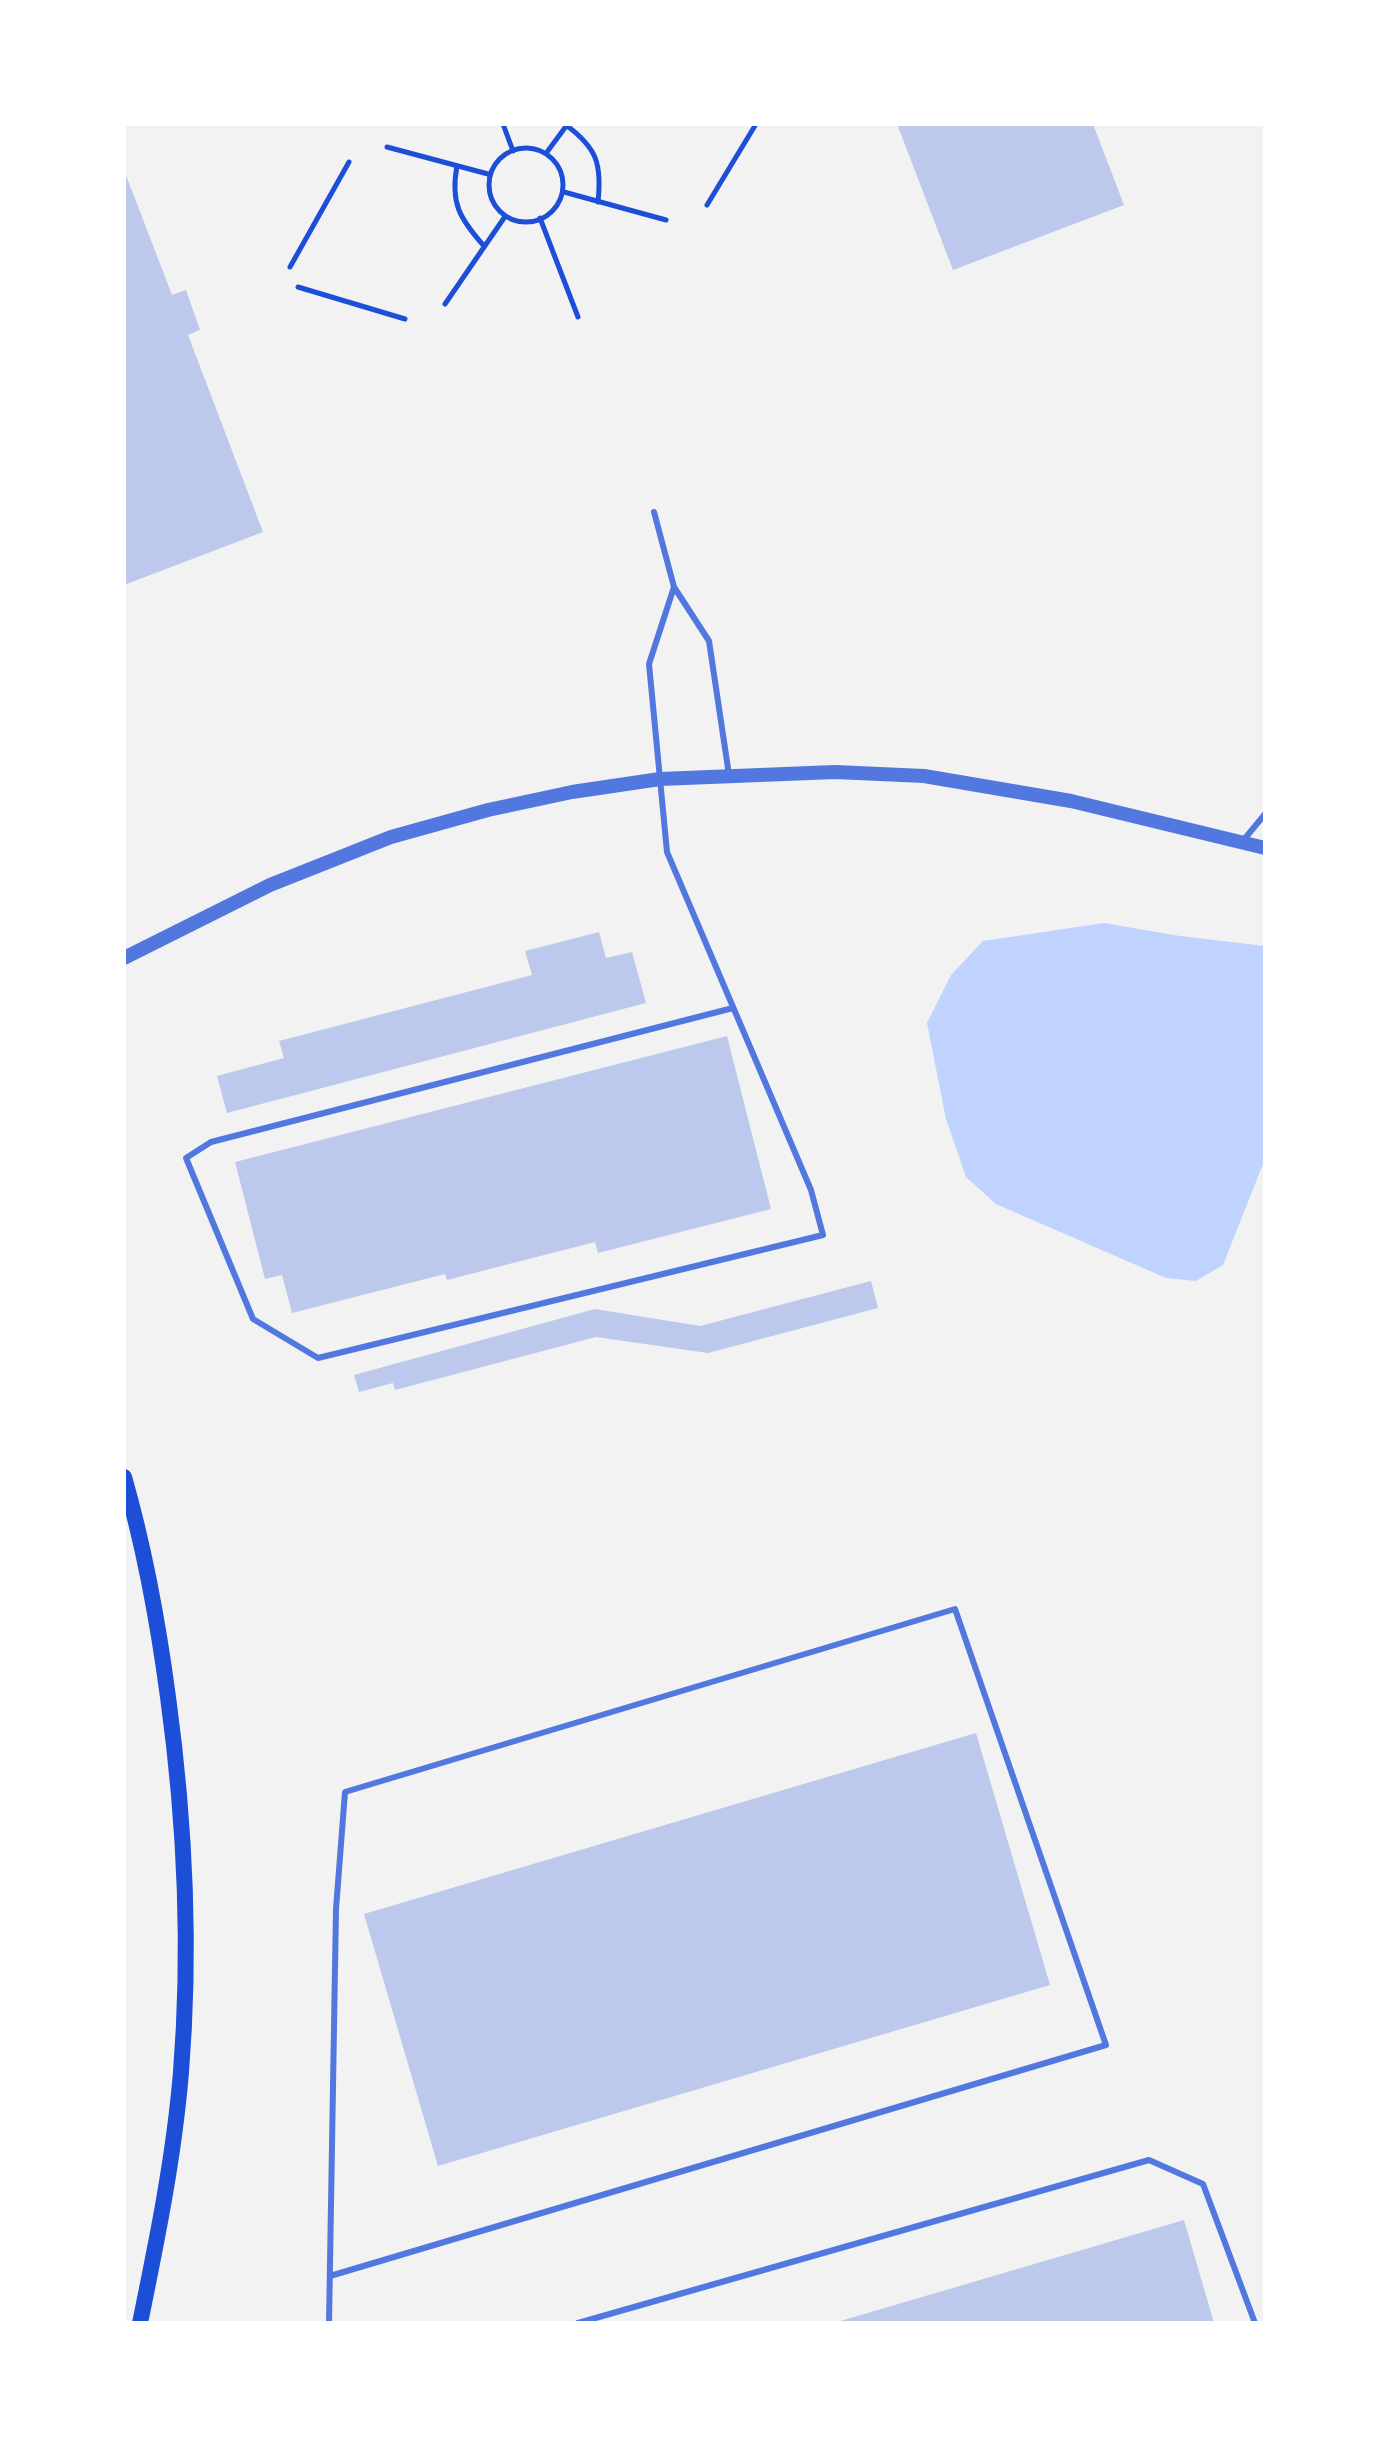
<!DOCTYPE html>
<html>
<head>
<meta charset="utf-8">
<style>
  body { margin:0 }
  #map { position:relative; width:1389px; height:2447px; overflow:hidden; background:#f2f2f2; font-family:"PT Sans Narrow",sans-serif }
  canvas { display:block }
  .frame { position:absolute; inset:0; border:126px solid #fff; pointer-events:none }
</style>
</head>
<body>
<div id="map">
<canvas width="1389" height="2447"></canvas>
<div class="frame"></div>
</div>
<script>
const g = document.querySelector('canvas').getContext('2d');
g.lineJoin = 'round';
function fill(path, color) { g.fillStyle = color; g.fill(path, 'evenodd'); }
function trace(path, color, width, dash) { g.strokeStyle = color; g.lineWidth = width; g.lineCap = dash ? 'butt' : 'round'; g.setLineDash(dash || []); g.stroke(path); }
const water = new Path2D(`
  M1104,923L1180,936L1265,946V1159L1223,1265L1196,1281L1166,1278L996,1204L966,1177L946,1119L927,1023L951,975L983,941Z`);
const building = new Path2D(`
  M897,124H1093L1124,205L953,270Z
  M124,170L172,295L186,290L200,330L188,335L263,532L124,585Z
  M599,932L606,958L632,952L646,1003L227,1113L217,1076L284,1058L279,1041L532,975L525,951Z
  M727,1036L771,1209L598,1253L595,1242L447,1280L445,1274L292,1313L282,1275L265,1279L235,1162Z
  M871,1281L878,1308L708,1353L596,1337L395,1390L393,1383L359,1392L354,1375L595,1309L700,1326Z
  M976,1733L1050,1985L438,2166L364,1914Z
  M1184,2220L1214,2323H837V2322Z`);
const path = new Path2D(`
  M503,124L513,151
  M566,125C597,148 602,164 598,202
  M387,147L488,174
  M489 185a37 37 0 1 1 74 0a37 37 0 1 1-74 0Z
  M547,152L567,125
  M457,166C450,203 460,219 484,246
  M564,192L666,220
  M707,205L756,124
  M540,218L578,317
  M290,267L349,162
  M298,287L405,319
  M445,304L504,218`);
const service = new Path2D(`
  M654,512L674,587L709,641L729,775
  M674,587L649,664L667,852L811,1190L823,1235L318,1358L253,1319L186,1158L211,1142L733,1008
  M1242,842L1265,814
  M329,2323L336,1909L345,1792L955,1609L1106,2045L330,2276
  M578,2323L1149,2160L1203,2184L1255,2323`);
const tertiary = new Path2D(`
  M124,958L270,885L391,837L488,810L572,792L660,779L835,772L924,776L1071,801L1265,848`);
const secondary = new Path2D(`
  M124,1477C145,1550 158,1622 168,1697C185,1821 191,1946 181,2072C174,2157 157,2240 140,2323`);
fill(water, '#bfd3fe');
fill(building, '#bdc9ec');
trace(path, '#1d4ed8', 5);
trace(service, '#5277de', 6);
trace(tertiary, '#5277de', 14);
trace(secondary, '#1d4ed8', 16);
</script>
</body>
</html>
